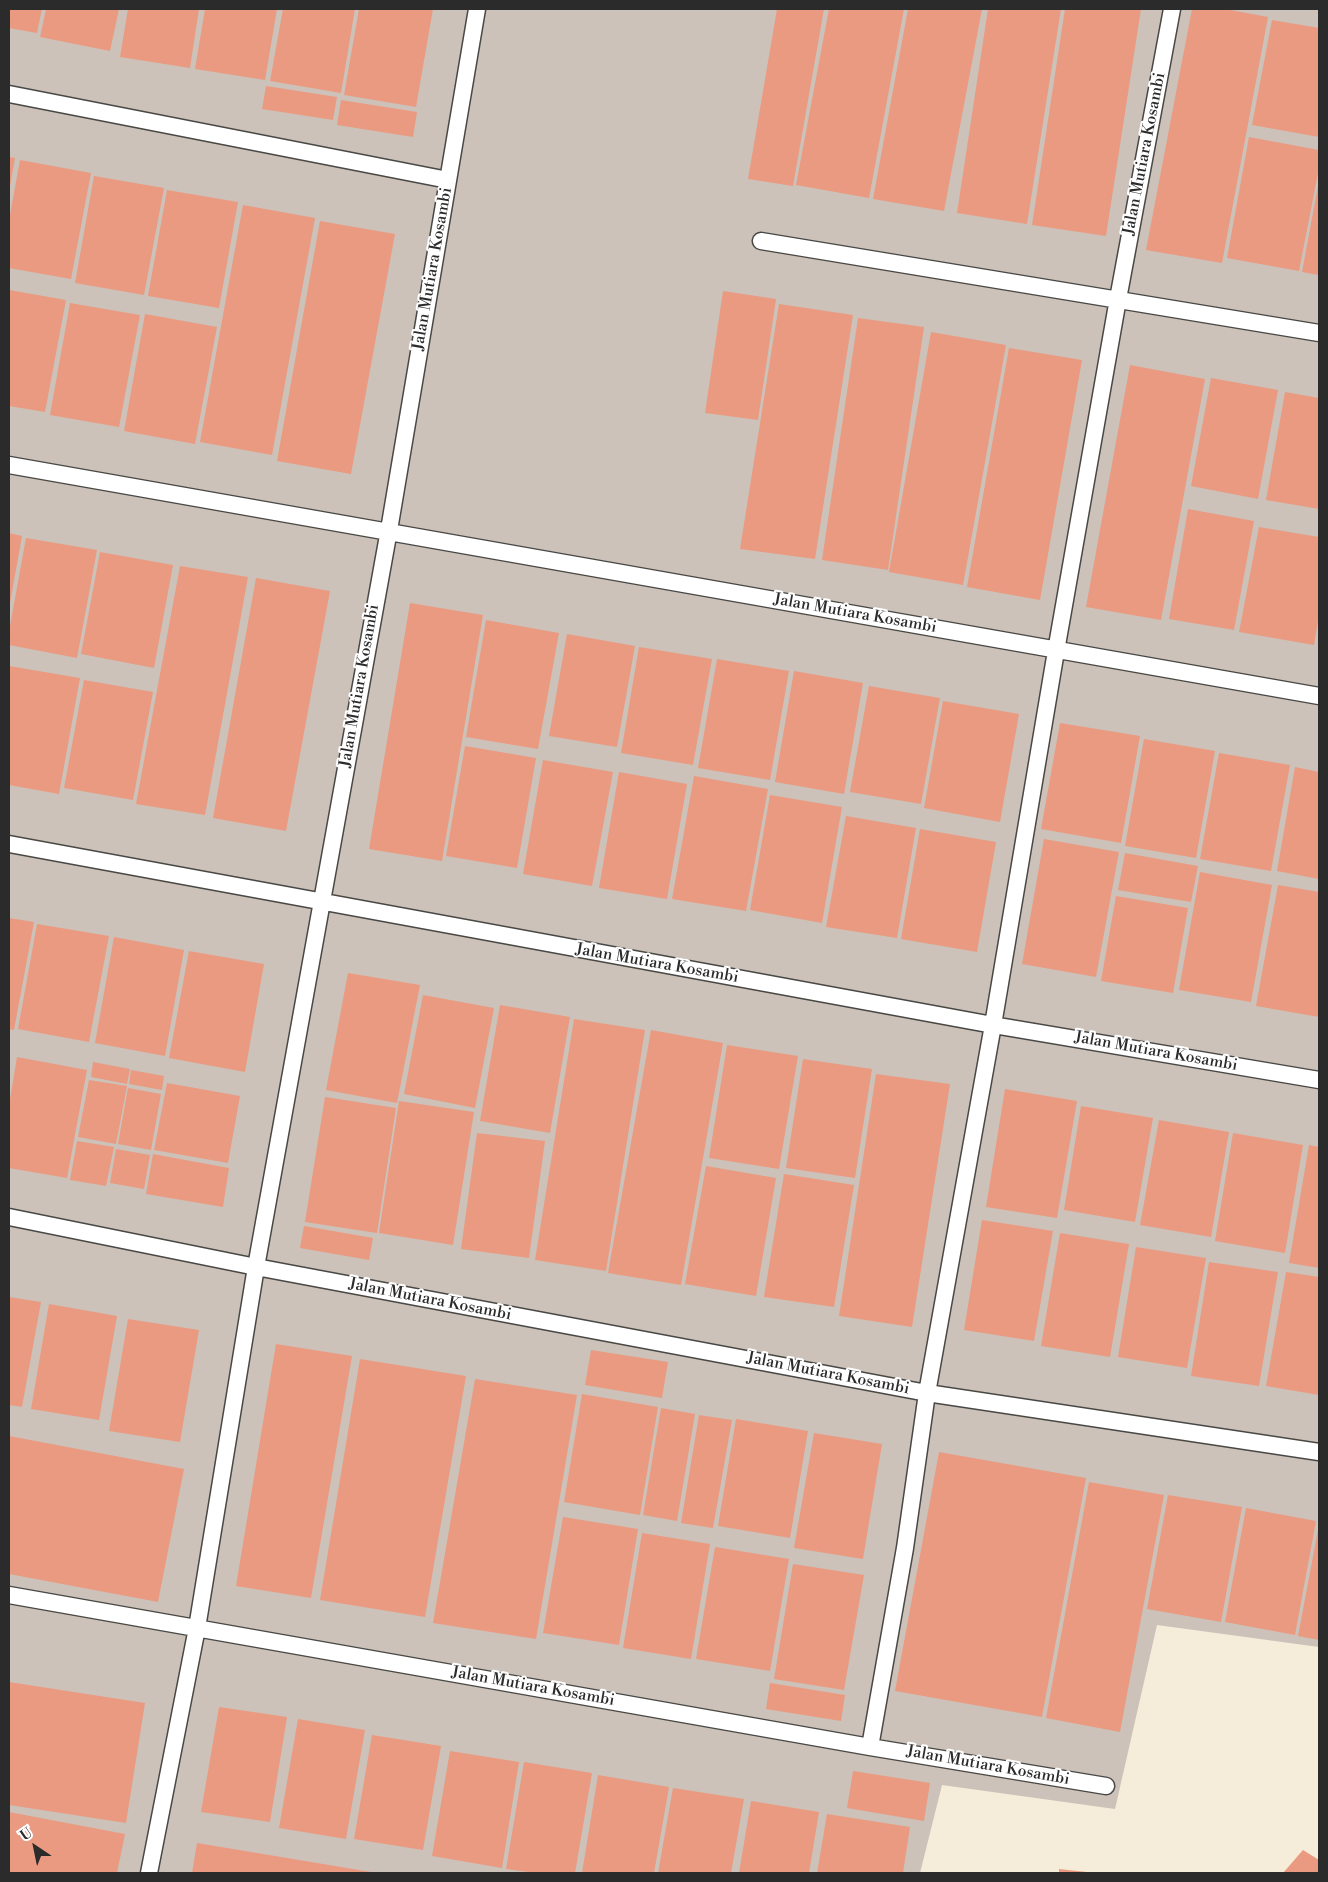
<!DOCTYPE html>
<html>
<head>
<meta charset="utf-8">
<style>
  body { margin:0 }
  #map { position:relative; width:1328px; height:1882px; overflow:hidden; background:#f5ecd9; font-family:"Libre Bodoni",serif }
  canvas { display:block }
  .frame { position:absolute; inset:0; border:10px solid #2b2b2b; pointer-events:none }
  .north { position:absolute; left:10px; top:1822px; width:50px; height:50px; -webkit-text-stroke:4px #fff; paint-order:stroke; rotate:326deg; font-size:14px; font-weight:700; line-height:20px; text-align:center; color:#2b2b2b }
  .north::after { content:''; display:block; margin:auto; width:18px; height:22px; background:#2b2b2b; clip-path:polygon(50% 0,100% 100%,50% 72%,0 100%) }
</style>
</head>
<body>
<div id="map">
<canvas width="1328" height="1882"></canvas>
<div class="frame"></div>
<div class="north">U</div>
</div>
<script>
const g = document.querySelector('canvas').getContext('2d');
g.lineJoin = 'round';
function fill(path, color) { g.fillStyle = color; g.fill(path, 'evenodd'); }
function trace(path, color, width, dash) { g.strokeStyle = color; g.lineWidth = width; g.lineCap = dash ? 'butt' : 'round'; g.setLineDash(dash || []); g.stroke(path); }
function drawText(font, color, halo, rows, align = 'center') {
  g.font = font + ' "Libre Bodoni",serif'; g.lineWidth = 4; g.setLineDash([]); g.textBaseline = 'middle'; g.strokeStyle = halo; g.fillStyle = color; for (const [text, x, y, turn = 0] of rows) {
    g.save(); g.translate(x, y); g.rotate((+turn || 0) * Math.PI / 180); g.textAlign = isNaN(turn) ? turn : align; if (halo) g.strokeText(text, 0, 0); g.fillText(text, 0, 0); g.restore();
  }
}
const industrial = new Path2D(`
  M9,9H1319V1647L1157,1625L1115,1809L942,1785L920,1873H9Z`);
const building = new Path2D(`
  M9,9H42L37,33L9,28Z
  M46,9H119L110,51L40,37Z
  M128,9H199L190,68L120,57Z
  M205,9H277L265,80L195,69Z
  M283,9H355L341,93L270,81Z
  M359,9H433L416,107L344,95Z
  M777,9H824L793,186L748,179Z
  M829,9H904L869,198L796,185Z
  M908,9H982L944,211L873,199Z
  M988,9H1061L1027,224L957,213Z
  M1065,9H1141L1106,236L1032,225Z
  M1192,9H1225L1268,17L1222,263L1146,250Z
  M1272,20L1319,28V137L1252,125Z
  M266,86L337,97L333,120L262,109Z
  M341,100L417,112L413,137L337,125Z
  M1249,137L1319,150V168L1299,271L1227,258Z
  M9,157L15,158L10,186H9Z
  M20,160L91,173L71,279L9,268V220Z
  M94,176L164,188L144,295L75,283Z
  M1318,186H1319V275L1302,272Z
  M167,190L238,202L219,308L148,296Z
  M243,205L315,218L272,455L200,442Z
  M320,221L395,234L351,474L277,461Z
  M9,290L66,300L45,412L9,406Z
  M723,291L776,299L758,420L705,413Z
  M70,303L140,315L119,427L50,415Z
  M779,304L853,315L815,559L740,549Z
  M145,314L217,327L195,444L124,431Z
  M858,318L924,327L888,570L822,560Z
  M931,332L1006,345L963,585L889,572Z
  M1009,348L1082,360L1040,600L967,587Z
  M1130,365L1205,379L1161,620L1086,607Z
  M1211,378L1278,390L1258,499L1191,486Z
  M1285,392L1319,398V509L1266,500Z
  M1188,509L1254,521L1234,630L1169,619Z
  M1259,527L1319,537V615L1314,645L1239,632Z
  M9,533L22,536L10,603H9Z
  M26,538L97,550L77,658L9,645V631Z
  M100,552L173,565L154,668L81,654Z
  M180,566L248,577L205,815L136,804Z
  M256,578L330,591L286,831L213,818Z
  M410,603L483,615L442,861L369,849Z
  M486,620L559,633L538,749L466,737Z
  M567,634L635,646L617,747L549,736Z
  M639,647L712,659L693,765L621,753Z
  M717,659L789,671L770,780L698,768Z
  M9,666L80,678L59,794L9,785Z
  M794,671L863,683L844,794L775,782Z
  M84,680L153,692L133,800L64,788Z
  M869,686L940,698L921,804L850,792Z
  M943,701L1019,714L1000,822L924,808Z
  M1060,723L1140,736L1121,843L1041,829Z
  M1144,739L1215,751L1196,858L1125,846Z
  M465,746L536,758L517,868L446,856Z
  M1219,753L1290,765L1271,871L1200,859Z
  M543,760L613,772L592,886L523,874Z
  M1295,767L1319,772V879L1277,871Z
  M619,772L687,784L667,899L599,888Z
  M694,776L768,789L746,911L672,899Z
  M770,795L842,807L822,923L750,910Z
  M846,816L916,828L897,938L826,927Z
  M920,829L996,842L977,952L901,939Z
  M1044,839L1119,852L1096,977L1022,964Z
  M1125,853L1198,866L1191,902L1118,890Z
  M1200,872L1272,885L1251,1002L1179,990Z
  M1278,885L1319,892V1017L1256,1006Z
  M1116,896L1188,908L1173,993L1101,981Z
  M9,918L34,922L14,1030L9,1029Z
  M37,924L109,936L89,1042L18,1029Z
  M114,937L184,950L165,1056L95,1043Z
  M189,951L264,964L245,1072L169,1058Z
  M348,973L420,985L397,1103L326,1090Z
  M423,995L494,1008L475,1108L404,1094Z
  M500,1005L570,1017L550,1133L480,1121Z
  M574,1019L645,1030L606,1271L535,1260Z
  M651,1030L723,1043L681,1285L608,1273Z
  M727,1045L798,1056L779,1169L709,1158Z
  M17,1057L87,1070L67,1178L9,1168V1105Z
  M803,1059L872,1069L855,1178L786,1168Z
  M93,1062L130,1069L127,1084L91,1077Z
  M131,1070L164,1076L162,1090L129,1084Z
  M876,1074L950,1084L912,1327L839,1316Z
  M89,1080L127,1086L116,1144L78,1137Z
  M167,1083L240,1096L228,1163L154,1150Z
  M128,1088L161,1094L151,1150L118,1144Z
  M1005,1089L1077,1101L1057,1218L986,1207Z
  M325,1097L396,1108L377,1233L305,1222Z
  M399,1101L474,1112L453,1245L379,1233Z
  M1081,1106L1153,1118L1135,1222L1064,1210Z
  M1159,1120L1229,1132L1211,1237L1140,1225Z
  M477,1133L545,1141L529,1258L461,1249Z
  M1233,1133L1303,1145L1285,1253L1215,1241Z
  M77,1141L114,1147L106,1186L70,1180Z
  M1309,1145L1319,1147V1268L1289,1263Z
  M116,1149L150,1155L144,1189L110,1183Z
  M153,1154L229,1168L223,1207L146,1194Z
  M706,1166L776,1178L756,1296L685,1284Z
  M784,1174L854,1185L834,1307L764,1297Z
  M982,1220L1053,1231L1034,1341L964,1330Z
  M304,1226L373,1238L369,1260L300,1248Z
  M1060,1233L1129,1244L1110,1357L1041,1346Z
  M1136,1247L1206,1258L1187,1368L1118,1357Z
  M1209,1262L1278,1272L1259,1386L1191,1376Z
  M1286,1272L1319,1277V1395L1266,1386Z
  M9,1297L41,1302L22,1407L9,1405Z
  M49,1304L117,1316L99,1420L31,1409Z
  M128,1319L199,1330L180,1442L109,1431Z
  M276,1344L352,1356L311,1598L236,1586Z
  M591,1350L668,1362L662,1398L585,1385Z
  M360,1359L466,1376L425,1617L320,1600Z
  M475,1379L577,1395L536,1639L433,1623Z
  M582,1394L658,1407L640,1515L564,1502Z
  M661,1408L695,1414L677,1521L643,1515Z
  M699,1415L732,1420L713,1528L681,1523Z
  M736,1419L808,1431L790,1538L718,1526Z
  M814,1433L882,1444L863,1559L794,1548Z
  M9,1436L184,1469L158,1602L9,1574Z
  M939,1452L1086,1478L1042,1717L895,1691Z
  M1089,1482L1164,1495L1120,1732L1046,1718Z
  M1168,1495L1242,1507L1221,1622L1147,1609Z
  M1246,1508L1316,1521L1295,1635L1225,1622Z
  M563,1517L638,1529L619,1645L543,1633Z
  M1318,1530H1319V1640L1298,1636Z
  M642,1533L710,1544L691,1659L623,1648Z
  M715,1547L789,1559L770,1671L696,1659Z
  M793,1564L864,1575L844,1690L774,1679Z
  M9,1682L145,1703L126,1823L9,1805Z
  M770,1683L845,1695L841,1721L766,1709Z
  M219,1707L287,1717L270,1822L201,1812Z
  M298,1719L365,1730L346,1839L279,1828Z
  M372,1735L441,1746L423,1850L354,1839Z
  M450,1751L519,1762L502,1868L432,1856Z
  M524,1762L592,1773L575,1873H536L506,1869Z
  M853,1771L930,1783L924,1821L847,1808Z
  M598,1775L669,1787L654,1873H582Z
  M673,1788L744,1799L731,1873H658Z
  M751,1801L819,1812L809,1873H739Z
  M9,1812L125,1834L117,1873H9Z
  M827,1814L910,1827L903,1873H817Z
  M197,1843L371,1872V1873H192Z
  M1303,1850L1319,1860V1873H1283Z
  M1059,1869L1087,1872V1873H1059Z`);
const lane = new Path2D(`
  M9,94L448,180
  M761,241L1319,333
  M9,465C446,540 882,621 1319,696
  M9,844L993,1025L1319,1080
  M9,1217L256,1267L927,1393L1319,1452
  M9,1595L870,1747L1106,1786
  M870,1747L905,1548L927,1393L993,1025L1056,651L1118,299L1172,9
  M149,1873L197,1628L256,1267L389,530L477,9`);
const streetNames = [
  ["Jalan Mutiara Kosambi",1145,154,-79],
  ["Jalan Mutiara Kosambi",433,269,-80],
  ["Jalan Mutiara Kosambi",855,614,10],
  ["Jalan Mutiara Kosambi",360,686,-80],
  ["Jalan Mutiara Kosambi",657,964,10],
  ["Jalan Mutiara Kosambi",1156,1052,10],
  ["Jalan Mutiara Kosambi",430,1300,11],
  ["Jalan Mutiara Kosambi",828,1374,11],
  ["Jalan Mutiara Kosambi",533,1687,10],
  ["Jalan Mutiara Kosambi",988,1766,10]
];
fill(industrial, '#ccc2b9');
fill(building, '#ea9a80');
trace(lane, '#494845', 19);
trace(lane, '#fff', 16);
drawText('16px', '#2b2b2b', '#fff', streetNames);
</script>
</body>
</html>
